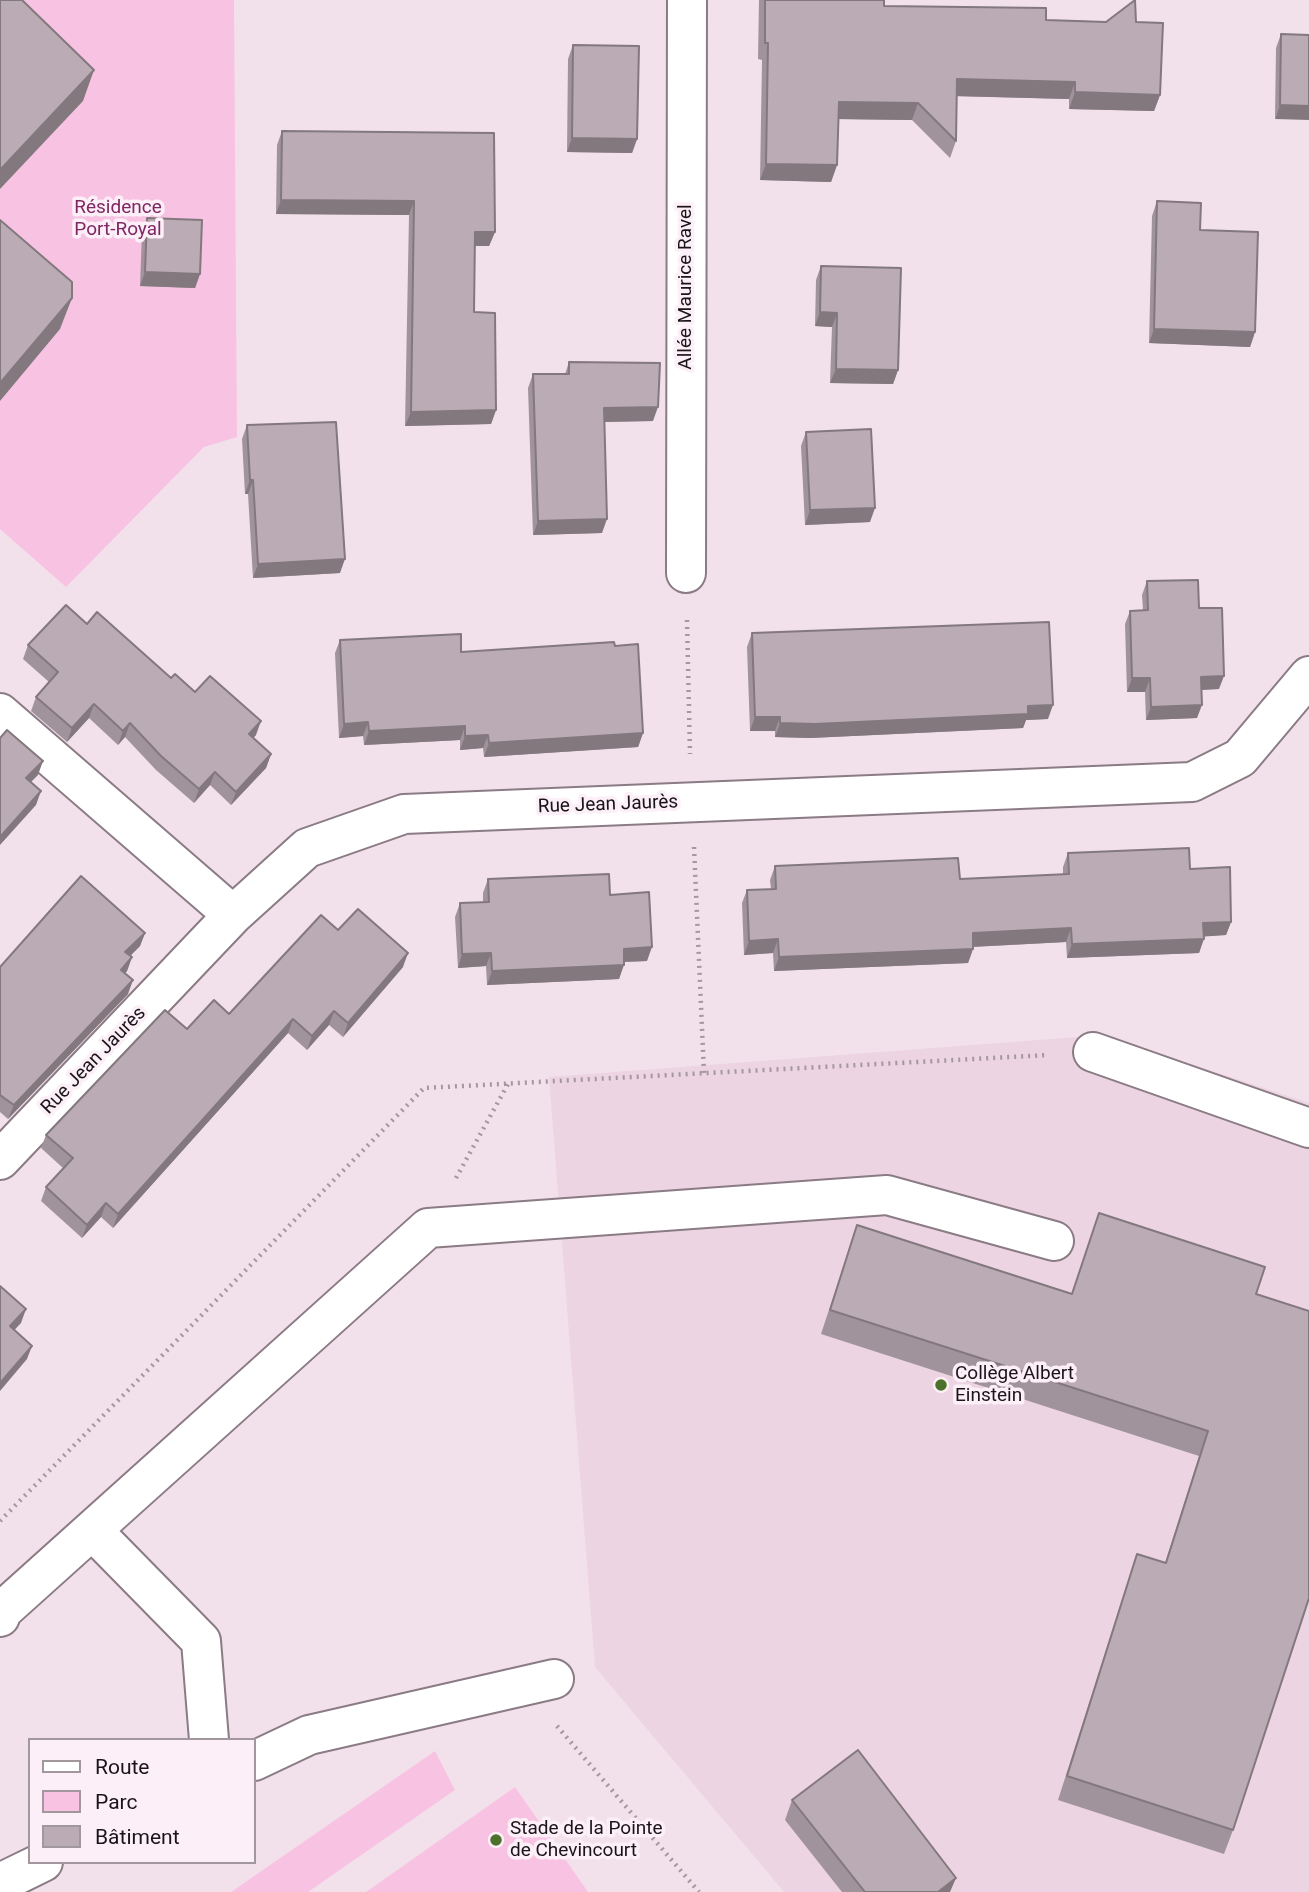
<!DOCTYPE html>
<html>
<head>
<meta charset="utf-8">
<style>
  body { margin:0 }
  #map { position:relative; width:1309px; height:1892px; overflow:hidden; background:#f2e1eb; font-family:Roboto,sans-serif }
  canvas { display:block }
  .legend { position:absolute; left:28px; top:1738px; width:228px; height:126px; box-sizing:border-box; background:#fdeff7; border:2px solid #a2979d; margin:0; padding:9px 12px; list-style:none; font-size:21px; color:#191417 }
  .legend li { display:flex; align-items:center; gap:14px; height:35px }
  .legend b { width:35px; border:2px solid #a2979d }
</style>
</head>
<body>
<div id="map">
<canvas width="1309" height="1892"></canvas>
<ul class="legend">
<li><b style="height:9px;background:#fff"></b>Route</li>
<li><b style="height:19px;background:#f8c3e3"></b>Parc</li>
<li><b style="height:19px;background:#bbabb4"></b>Bâtiment</li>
</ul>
</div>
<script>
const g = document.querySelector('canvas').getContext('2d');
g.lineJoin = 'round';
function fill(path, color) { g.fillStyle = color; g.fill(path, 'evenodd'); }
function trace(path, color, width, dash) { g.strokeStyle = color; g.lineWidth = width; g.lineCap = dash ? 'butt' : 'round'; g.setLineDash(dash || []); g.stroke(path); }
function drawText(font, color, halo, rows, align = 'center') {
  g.font = font + ' Roboto,sans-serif'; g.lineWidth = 7; g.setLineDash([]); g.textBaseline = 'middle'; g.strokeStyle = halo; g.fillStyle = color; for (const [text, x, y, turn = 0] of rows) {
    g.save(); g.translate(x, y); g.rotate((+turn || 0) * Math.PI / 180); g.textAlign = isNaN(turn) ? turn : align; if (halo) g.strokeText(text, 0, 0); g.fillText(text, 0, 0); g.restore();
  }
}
const built = new Path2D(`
  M1104,1035L1309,1103V1892H784L595,1667L549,1077Z`);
const green = new Path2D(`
  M0,0H234L237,437L204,447L66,587L0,529Z
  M435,1751L455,1790L308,1892H231Z
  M515,1787L588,1892H366Z`);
const path = new Path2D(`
  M687,620L690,754
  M694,847L704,1073
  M456,1178L508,1084
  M0,1521L424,1088L1049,1055
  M557,1726L699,1892`);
const minor = new Path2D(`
  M686,573L687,0
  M0,713L233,915
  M1093,1052L1309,1128
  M0,1160L233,915L307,848L404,814L1192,782L1240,758L1309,676
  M92,1530L201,1641L209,1740
  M0,1617L2,1611L428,1228L887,1195L1054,1241
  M254,1761L309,1735L554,1679
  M0,1883L43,1862`);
const wall = new Path2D(`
  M759,0H884V6L1046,20L1136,22L1160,95L1154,111L1069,109V99L957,96L956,141L950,158L912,120L839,119L837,165L831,182L760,180L762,60L758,59Z
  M1281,34L1309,35L1275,119L1276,48Z
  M573,45L637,139L632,153L567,152L568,59Z
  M282,131L495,232L489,246H475L474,312L496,410L491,424L405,426L409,215L276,214L277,145Z
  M1157,201L1200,230L1255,332L1250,347L1149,343L1152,216Z
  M147,218L200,274L195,288L140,286L142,232Z
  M821,266L898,370L893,384L830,383L832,327L815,326L816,280Z
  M569,362L653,421L604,422L602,533L533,535L528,388L533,374H565Z
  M247,425L340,573L253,578L248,494H245L242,439Z
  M806,432L870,522L805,525L801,446Z
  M1147,581L1199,608L1219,689L1202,690L1197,718L1146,720L1145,692H1127L1125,624L1130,611L1143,610L1142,595Z
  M87,624L195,692L256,735L253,738L271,754L266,768L231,805L210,785L194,803L156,770L125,737L118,745L89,718L67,742L31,711L36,697L49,682L23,659L28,645Z
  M752,633L1048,719L1026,720L1023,728L810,738L775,737V731H750L747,647Z
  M340,640L461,652L615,646L643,733L638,747L484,757L483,748L460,750V740L364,745L363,736L339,738L335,653Z
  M1068,853L1190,869L1231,922L1226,935L1204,936L1199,953L1067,958L1066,942L973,947V949L968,963L774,971L773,953L744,955L742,903L747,890L771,889L770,880L775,866L960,879L1063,874V867Z
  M488,879L610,895L647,961L624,962L619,979L487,985L486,966L458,968L455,917L460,903H483V893Z
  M338,930L403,967L343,1037L329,1025L307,1050L288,1033L113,1228L101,1217L82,1238L41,1201L46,1187L63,1168L41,1148L46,1135L187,1029L229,1014Z
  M145,933L140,946L130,956L132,957L127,971L125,973L128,994L8,1119L0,1112V967Z
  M1099,1213L1256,1294L1233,1830L1224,1854L1058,1800L1129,1578L1137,1554L1165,1563L1199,1456L821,1334L857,1225L1072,1294Z
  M792,1800L950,1892H842L785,1820Z`);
const shadedWall = new Path2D(`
  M94,70L83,101L0,189V170Z
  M957,79L1075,82L1069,99L951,96Z
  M1075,92L1160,95L1154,111L1069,109Z
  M839,102L918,103L912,120L833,119Z
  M1280,105L1309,106V120L1275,119Z
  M572,138L637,139L632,153L567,152Z
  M766,164L837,165L831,182L760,180Z
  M281,200L414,201L409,215L276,214Z
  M475,232H495L489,246H470Z
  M145,272L200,274L195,288L140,286Z
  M72,298L60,329L0,401V383Z
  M820,312L837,313L832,327L815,326Z
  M1154,329L1255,332L1250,347L1149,343Z
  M836,369L898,370L893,384L830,383Z
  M658,407L653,421L598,422L604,408Z
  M496,410L491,424L405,426L411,412Z
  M250,480H253L248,494H245Z
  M875,508L870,522L805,525L810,510Z
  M607,519L602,533L533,535L538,521Z
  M345,559L340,573L253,578L258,564Z
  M1224,676L1219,689L1196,690L1201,677Z
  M1132,678H1150L1145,692H1127Z
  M94,704L89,718L67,742L72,728Z
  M1053,705L1048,719L1026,720L1023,728L810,738L775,737L780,723Z
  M1202,705L1197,718L1146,720L1151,707Z
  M755,717H780L775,731H750Z
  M261,721L256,735L244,748L249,734Z
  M368,722L363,736L339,738L344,724Z
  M130,723L125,737L118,745L123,731Z
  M465,726L460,740L364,745L369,731Z
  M643,733L638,747L484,757L489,743Z
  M488,735L483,748L460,750L465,736Z
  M271,754L266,768L231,805L236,792Z
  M43,761L38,775L21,792L26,778Z
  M215,772L210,785L194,803L199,789Z
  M41,791L36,805L0,845V837Z
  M1231,922L1226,935L1198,937L1203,923Z
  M1071,928L1066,942L968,947L973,933Z
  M145,933L140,946L120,966L125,952Z
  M778,939L773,953L744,955L749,941Z
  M1204,939L1199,953L1067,958L1072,944Z
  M652,947L647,961L619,962L624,949Z
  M973,949L968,963L774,971L779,957Z
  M408,953L403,967L343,1037L348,1023Z
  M491,953L486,966L458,968L462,954Z
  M132,957L127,971L116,984L121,970Z
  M624,965L619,979L487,985L492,971Z
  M133,980L128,994L8,1119L14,1105Z
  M334,1011L329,1025L307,1050L312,1036Z
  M293,1019L288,1033L113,1228L118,1214Z
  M106,1203L101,1217L82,1238L87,1225Z
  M26,1309L21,1323L5,1340L10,1326Z
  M32,1346L27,1359L0,1391V1383Z
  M956,1878L950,1892H938Z`);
const building = new Path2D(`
  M0,0H22L94,70L0,170Z
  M765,0H884V6L1046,8V20L1106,22L1135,0L1136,22L1163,23L1160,95L1075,92V82L957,79L956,141L918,103L839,102L837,165L766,164L768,43H765Z
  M1281,34L1309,35V106L1280,105Z
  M573,45L639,46L637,139L572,138Z
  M282,131L494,133L495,232H475L474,312L495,313L496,410L411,412L414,201L281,200Z
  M1157,201L1201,203L1200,230L1258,232L1255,332L1154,329Z
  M147,218L202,220L200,274L145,272Z
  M0,220L72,282V298L0,383Z
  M821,266L901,268L898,370L836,369L837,313L820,312Z
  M569,362L660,363L658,407L604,408L607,519L538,521L533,374H569Z
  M336,422L345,559L258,564L253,480H250L247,425Z
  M871,429L875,508L810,510L806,432Z
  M1198,580L1199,608H1222L1224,676L1201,677L1202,705L1151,707L1150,678H1132L1130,611L1148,610L1147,581Z
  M66,605L87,624L97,612L171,678L175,674L195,692L210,676L261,721L249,734L271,754L236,792L215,772L199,789L161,756L130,723L123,731L94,704L72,728L36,697L58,672L28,645Z
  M1049,622L1053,705L1028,706V714L815,724L780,723V717H755L752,633Z
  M461,634V652L614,642L615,646L638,644L643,733L489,743L488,735L465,736V726L369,731L368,722L344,724L340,640Z
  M7,730L43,761L26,778L41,791L0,837V738Z
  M1189,848L1190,869L1230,867L1231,922L1203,923L1204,939L1072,944L1071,928L973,933V949L779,957L778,939L749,941L747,890L776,889L775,866L958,858L960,879L1069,874L1068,853Z
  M609,874L610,895L649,892L652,947L624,949V965L492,971L491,953L462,954L460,903L489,902L488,879Z
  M81,876L145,933L125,952L132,957L121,970L133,980L14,1105L0,1095V967Z
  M358,909L408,953L348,1023L334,1011L312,1036L293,1019L118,1214L106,1203L87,1225L46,1187L73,1158L46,1135L165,1010L187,1029L214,1000L229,1014L321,915L338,930Z
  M1099,1213L1265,1267L1256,1294L1309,1311V1598L1233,1830L1067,1776L1137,1554L1166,1563L1208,1431L830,1310L857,1225L1072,1294Z
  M0,1286L26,1309L10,1326L32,1346L0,1383Z
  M858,1750L956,1878L938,1892H865L792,1800Z`);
const markers = [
  [941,1385,7,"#4c712a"],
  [496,1840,7,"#4c712a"]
];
const parkNames = [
  ["Résidence",118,208],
  ["Port-Royal",118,230]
];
const streetNames = [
  ["Allée Maurice Ravel",686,287,-90],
  ["Rue Jean Jaurès",608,805,-2],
  ["Rue Jean Jaurès",94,1061,-46]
];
const poiNames = [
  ["Collège Albert",955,1374],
  ["Einstein",955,1396],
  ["Stade de la Pointe",510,1829],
  ["de Chevincourt",510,1851]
];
fill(built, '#ecd4e2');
fill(green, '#f8c3e3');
trace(minor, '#8a7b84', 42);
trace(path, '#a4979f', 4.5, [2, 5]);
trace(minor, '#fff', 38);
fill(wall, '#a1939b');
fill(shadedWall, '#83787e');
fill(building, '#bbabb4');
trace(building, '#83787e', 2);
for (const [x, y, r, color] of markers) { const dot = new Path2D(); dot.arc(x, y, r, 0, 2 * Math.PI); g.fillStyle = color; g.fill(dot); trace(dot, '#fdeff7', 2.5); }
drawText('19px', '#7d2862', '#fdeff7', parkNames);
drawText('19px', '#191417', '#fdeff7', streetNames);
drawText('19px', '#191417', '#fdeff7', poiNames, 'left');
</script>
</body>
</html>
